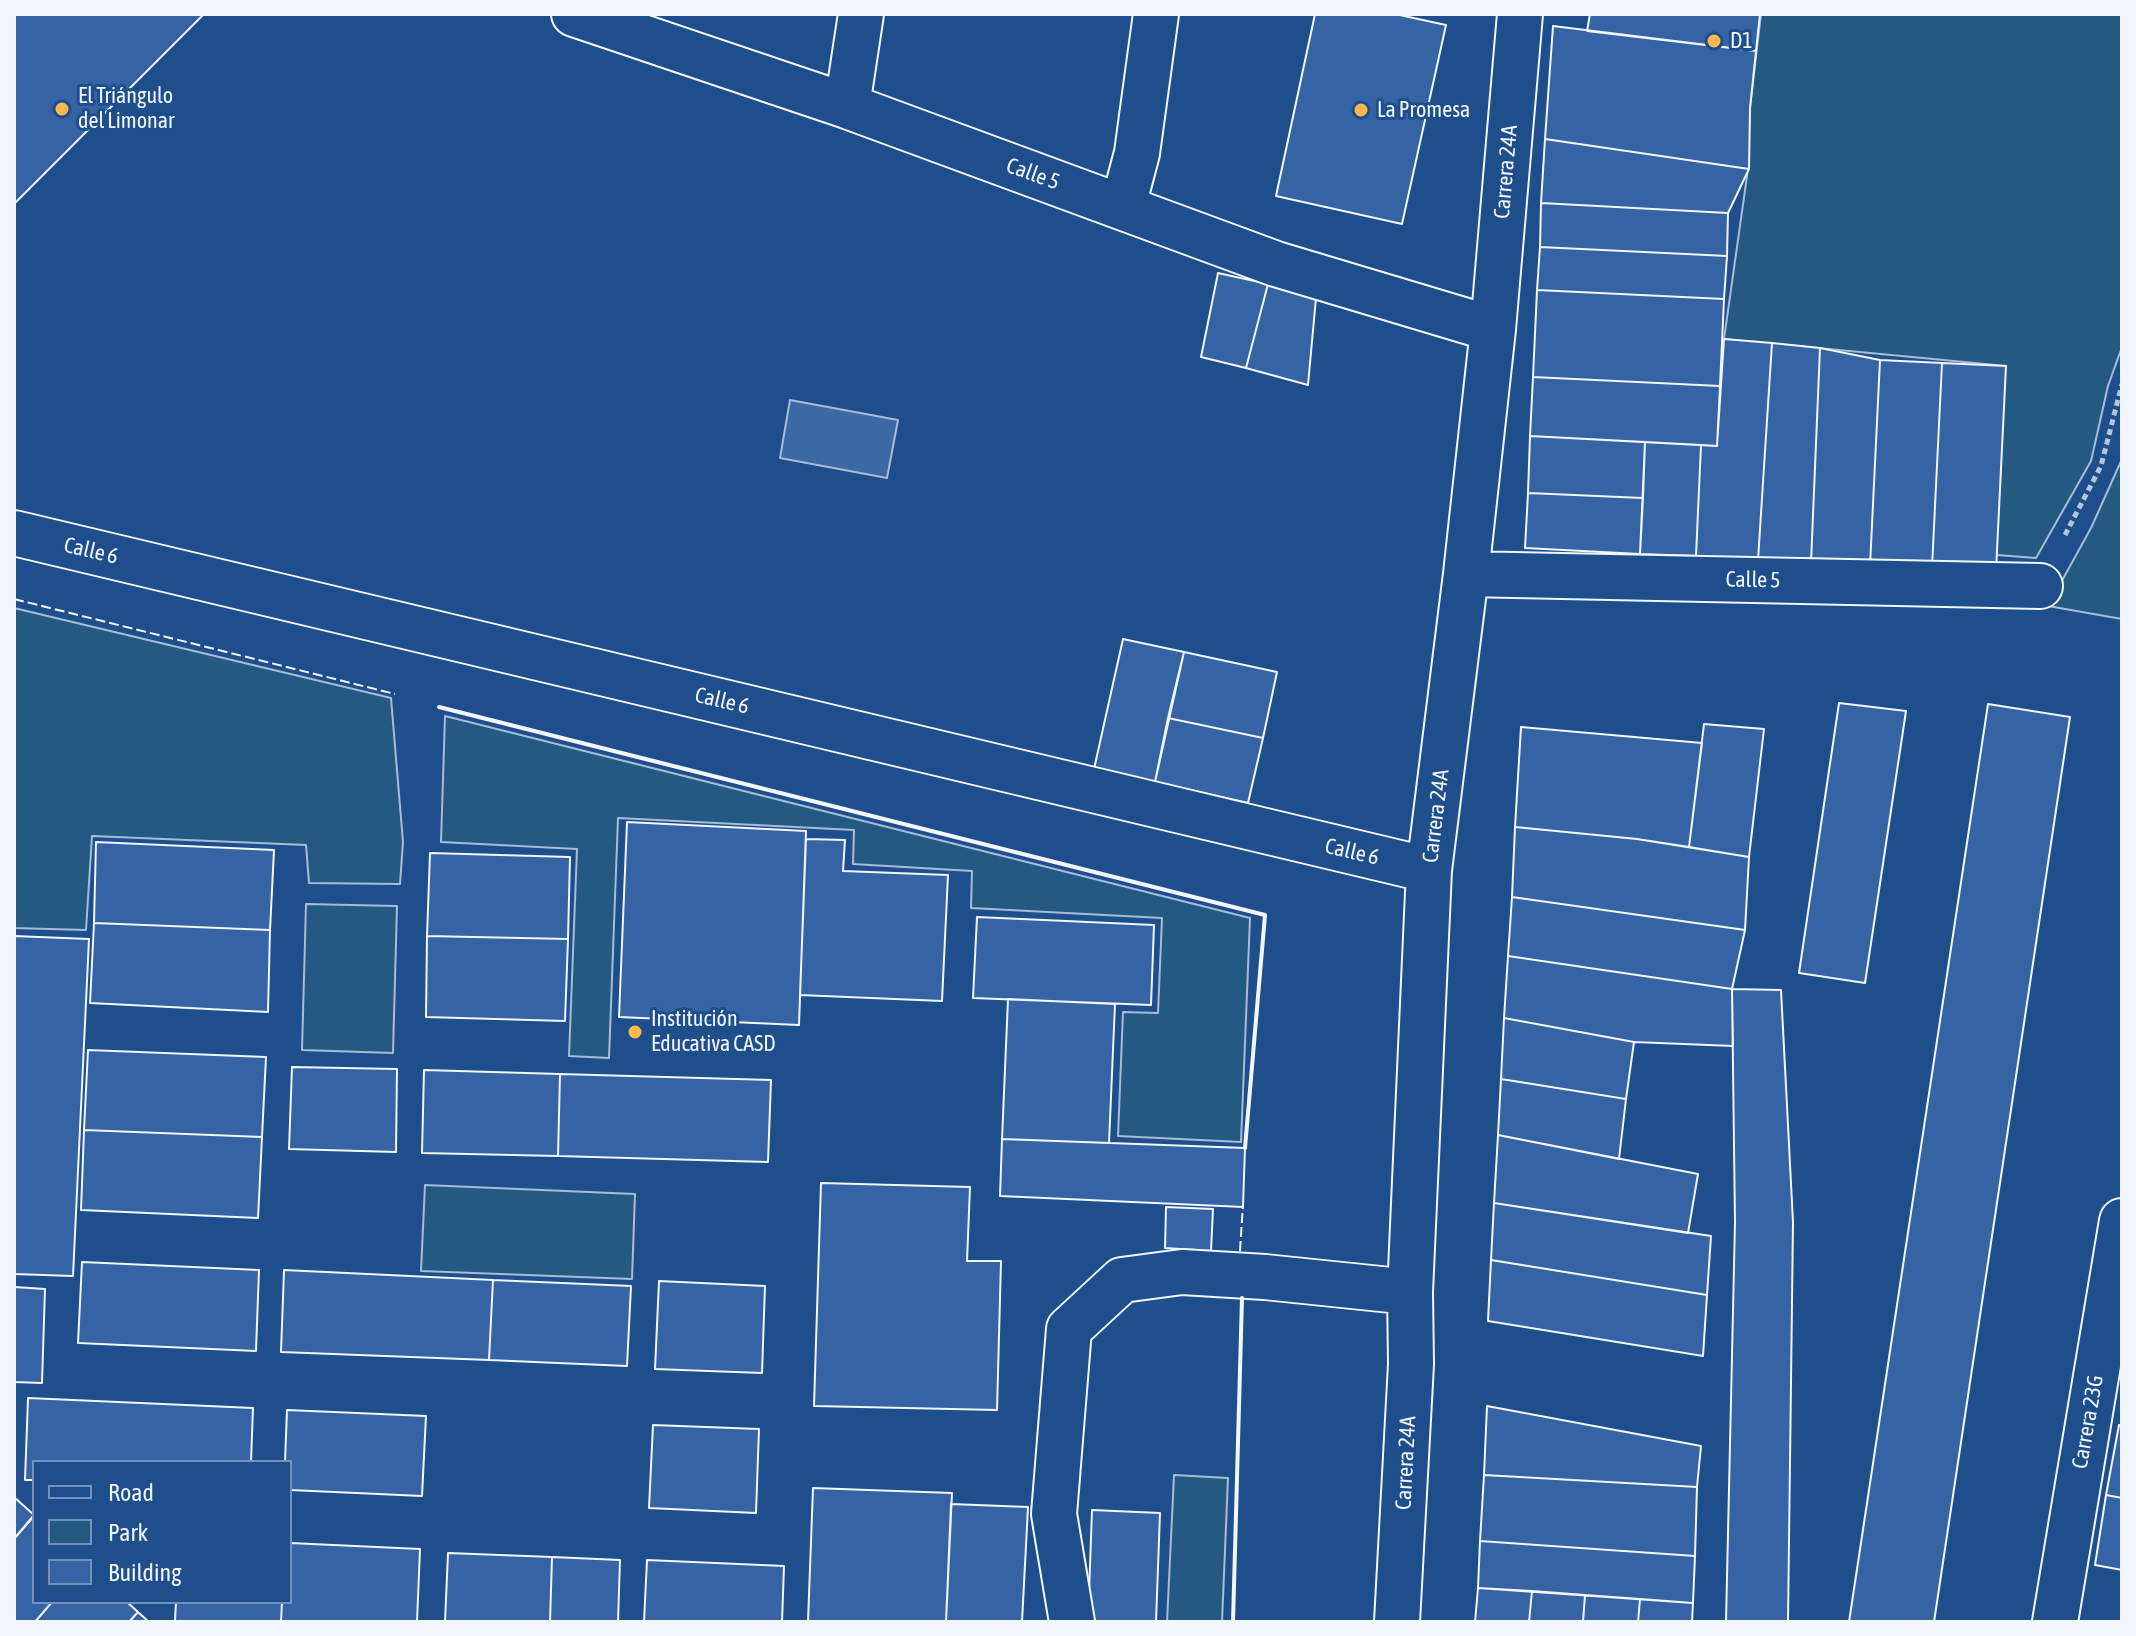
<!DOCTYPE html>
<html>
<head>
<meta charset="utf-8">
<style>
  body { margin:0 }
  #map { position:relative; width:2136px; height:1636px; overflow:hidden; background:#1f4e8c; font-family:"Asap Condensed",sans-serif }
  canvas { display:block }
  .frame { position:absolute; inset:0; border:16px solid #f2f6ff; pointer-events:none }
  .legend { position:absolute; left:32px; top:1460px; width:260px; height:144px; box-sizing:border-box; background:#1f4e8c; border:2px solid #7391ba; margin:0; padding:10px 14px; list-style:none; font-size:24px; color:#f2f6ff }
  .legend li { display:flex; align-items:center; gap:16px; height:40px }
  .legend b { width:40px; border:2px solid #7391ba }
</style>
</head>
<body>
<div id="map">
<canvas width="2136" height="1636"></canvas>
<div class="frame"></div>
<ul class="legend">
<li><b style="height:10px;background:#1f4e8c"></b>Road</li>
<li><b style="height:22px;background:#245a82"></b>Park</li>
<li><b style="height:22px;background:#3563a3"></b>Building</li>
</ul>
</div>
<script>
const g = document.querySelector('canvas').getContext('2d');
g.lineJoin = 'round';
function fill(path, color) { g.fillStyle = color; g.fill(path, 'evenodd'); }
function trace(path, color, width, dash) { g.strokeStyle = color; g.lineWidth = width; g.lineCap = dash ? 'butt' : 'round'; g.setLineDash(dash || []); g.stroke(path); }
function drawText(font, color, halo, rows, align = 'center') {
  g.font = font + ' "Asap Condensed",sans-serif'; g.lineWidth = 6; g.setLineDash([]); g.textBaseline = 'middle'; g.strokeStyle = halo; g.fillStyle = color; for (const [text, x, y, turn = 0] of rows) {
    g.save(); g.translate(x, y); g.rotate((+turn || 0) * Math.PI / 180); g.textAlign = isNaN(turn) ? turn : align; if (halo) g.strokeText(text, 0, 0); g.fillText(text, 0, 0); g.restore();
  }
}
const green = new Path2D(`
  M1761,14H2122V347L2108,386L2091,461L2036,558L1932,550L2006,366L1724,339L1748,169L1750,108Z
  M2122,459V619L2048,606L2091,528Z
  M14,608L391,698L403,842L400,884L309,883L306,845L92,836L86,930L14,928Z
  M445,716L1250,918L1241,1142L1118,1136L1123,1012L1158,1013L1162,918L971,908L972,871L853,864L854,830L618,818L609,1058L569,1056L577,849L441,842Z
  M306,904L397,906L393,1053L302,1050Z
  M425,1185L635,1194L632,1279L421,1271Z
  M1174,1475L1228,1478L1222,1622H1167Z`);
const water = new Path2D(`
  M790,400L898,420L887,478L780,458Z`);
const building = new Path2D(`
  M14,14H204L14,204Z
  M1315,14H1395L1446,25L1402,224L1276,196Z
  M1590,14H1760L1756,51L1587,31Z
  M1553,26L1756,51L1750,108L1749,169L1545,139Z
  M1545,139L1749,169L1728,213L1541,203Z
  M1541,203L1728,213L1727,256L1540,247Z
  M1540,247L1727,256L1724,299L1537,290Z
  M1218,273L1268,284L1246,368L1201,357Z
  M1268,284L1316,298L1308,385L1246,368Z
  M1537,290L1724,299L1720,386L1533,377Z
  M1724,339L1772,343L1758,560L1696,556L1701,445L1717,446Z
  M1772,343L1820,348L1811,563L1758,560Z
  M1820,348L1880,360L1870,566L1811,563Z
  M1880,360L1942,363L1932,568L1870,566Z
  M1942,363L2006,366L1996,571L1932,568Z
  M1533,377L1720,386L1717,446L1530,436Z
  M1530,436L1645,442L1643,498L1528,493Z
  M1645,442L1701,445L1696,556L1640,554Z
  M1528,493L1643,498L1640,554L1525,548Z
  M1123,639L1184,652L1155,782L1094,769Z
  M1184,652L1277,672L1263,738L1168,718Z
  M1839,703L1906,711L1865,983L1799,973Z
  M1988,704L2070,717L1934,1622H1849Z
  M1168,718L1263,738L1248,803L1155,782Z
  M1704,724L1764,729L1749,857L1689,847Z
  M1521,727L1702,743L1689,847L1637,839L1515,827Z
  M627,822L806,831L799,1025L619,1017Z
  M1515,827L1637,839L1749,857L1745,930L1512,897Z
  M806,839L845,840L843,871L948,875L942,1001L800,995Z
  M96,842L274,850L270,930L94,923Z
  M430,853L570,857L568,939L427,936Z
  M1512,897L1745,930L1732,989L1508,956Z
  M977,917L1154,925L1151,1005L973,998Z
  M94,923L270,930L268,1012L90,1003Z
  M14,936L89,939L73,1276L14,1274Z
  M427,936L568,939L565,1021L426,1017Z
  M1508,956L1732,989L1733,1046L1634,1042L1504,1018Z
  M1732,989L1781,990L1793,1222L1788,1622H1726L1735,1222Z
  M1008,999L1115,1004L1109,1143L1002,1139Z
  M1504,1018L1634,1042L1626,1099L1501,1079Z
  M88,1050L266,1057L262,1137L84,1130Z
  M292,1067L397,1069L396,1152L289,1149Z
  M424,1070L560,1074L558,1156L422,1153Z
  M560,1074L771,1080L768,1162L558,1156Z
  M1501,1079L1626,1099L1619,1159L1498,1135Z
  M84,1130L262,1137L258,1218L81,1210Z
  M1498,1135L1698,1174L1688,1233L1494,1203Z
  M1002,1139L1245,1148L1243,1207L1000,1196Z
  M821,1183L970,1187L967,1261H1001L997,1410L814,1406Z
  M1494,1203L1711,1236L1707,1295L1491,1260Z
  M1166,1207L1213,1209L1211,1251L1165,1248Z
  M1491,1260L1707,1295L1703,1356L1488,1321Z
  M82,1262L259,1270L256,1351L78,1343Z
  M284,1270L493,1280L489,1360L281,1352Z
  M493,1280L631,1286L627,1366L489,1360Z
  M659,1281L765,1286L762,1373L655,1369Z
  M14,1287L45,1289L42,1383L14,1382Z
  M28,1398L253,1408L251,1462H34V1480H25Z
  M1487,1406L1701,1446L1697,1487L1484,1475Z
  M287,1410L426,1416L422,1496L290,1490V1462H285Z
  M653,1425L759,1429L756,1513L649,1508Z
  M2119,1425L2122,1426V1498L2106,1495Z
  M1484,1475L1697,1487L1695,1556L1480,1541Z
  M813,1488L952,1493L946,1622H808Z
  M2106,1495L2122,1498V1570L2095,1565Z
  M14,1497L34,1515L14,1539Z
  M951,1504L1028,1507L1022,1622H946Z
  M1092,1510L1160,1513L1156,1622H1088Z
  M34,1516V1602H52L35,1622H14V1539Z
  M1480,1541L1695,1556L1693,1603L1478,1588Z
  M290,1543L420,1549L417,1622H281L282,1602H290Z
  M448,1553L552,1557L550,1622H445Z
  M552,1557L620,1560L618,1622H550Z
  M647,1560L784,1566L782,1622H644Z
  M1478,1588L1532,1591L1529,1622H1475Z
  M1532,1591L1585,1595L1583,1622H1529Z
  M1585,1595L1640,1599L1638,1622H1583Z
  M1640,1599L1693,1603L1692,1622H1638Z
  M52,1602H127L138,1612L129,1622H35Z
  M176,1602H282L281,1622L175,1621Z
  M138,1612L149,1622H129Z`);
const path = new Path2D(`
  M2065,535L2101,466L2122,384`);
const minor = new Path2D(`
  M574,14L847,106L1276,264L1493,329
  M847,106L861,14
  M1123,206L1137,153L1156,14
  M14,533L1429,870
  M1466,574L2040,586
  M1072,1622L1054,1514L1069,1329L1122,1280L1182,1272L1265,1277L1410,1292
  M1397,1622L1411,1364L1410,1292L1429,870L1466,574L1493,329L1520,14
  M2055,1622L2122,1221`);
const fence = new Path2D(`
  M14,599L395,694
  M1240,1251L1243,1204`);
const wall = new Path2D(`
  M439,707L1265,915L1245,1148
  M1233,1622L1242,1298`);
const markers = [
  [1714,41,8,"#ffb74d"],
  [62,109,8,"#ffb74d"],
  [1361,110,8,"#ffb74d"],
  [635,1032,8,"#ffb74d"]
];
const poiNames = [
  ["D1",1730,41],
  ["El Triángulo",78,96],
  ["del Limonar",78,121],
  ["La Promesa",1377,110],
  ["Institución",651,1019],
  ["Educativa CASD",651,1044]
];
const streetNames = [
  ["Carrera 24A",1506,172,-85],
  ["Calle 5",1033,174,20],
  ["Calle 6",91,551,13],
  ["Calle 5",1753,580,1],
  ["Calle 6",722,701,13],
  ["Carrera 24A",1436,816,-83],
  ["Calle 6",1352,852,13],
  ["Carrera 23G",2088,1422,-80],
  ["Carrera 24A",1406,1463,-87]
];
fill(green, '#245a82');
trace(green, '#a8bbd7', 2);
fill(water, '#3b69a3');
trace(water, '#a8bbd7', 2);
fill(building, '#3563a3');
trace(building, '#f2f6ff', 2);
trace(minor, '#f2f6ff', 48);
trace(path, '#b3c4dc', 5, [6, 4]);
trace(minor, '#1f4e8c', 44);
trace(fence, '#f2f6ff', 2, [10, 4]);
trace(wall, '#f2f6ff', 4);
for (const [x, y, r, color] of markers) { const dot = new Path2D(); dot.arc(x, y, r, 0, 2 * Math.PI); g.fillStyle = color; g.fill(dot); trace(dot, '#1f4e8c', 3); }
drawText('22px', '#f2f6ff', '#1f4e8c', poiNames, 'left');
drawText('22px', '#f2f6ff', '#1f4e8c', streetNames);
</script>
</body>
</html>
